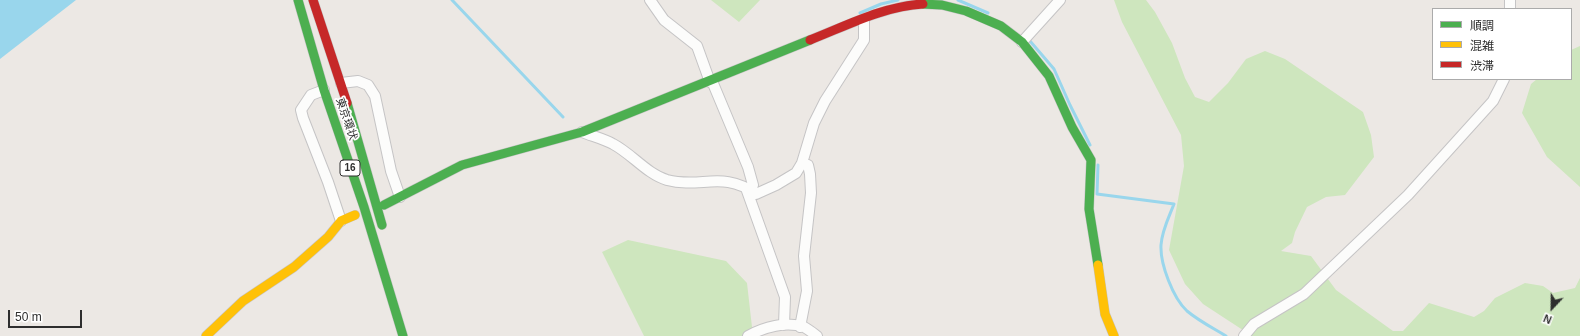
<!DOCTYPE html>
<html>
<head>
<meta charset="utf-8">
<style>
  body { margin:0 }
  #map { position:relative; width:1580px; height:336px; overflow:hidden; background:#ece8e4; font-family:Helvetica,"Noto Sans JP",sans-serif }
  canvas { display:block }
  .legend { position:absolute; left:1432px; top:8px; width:140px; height:72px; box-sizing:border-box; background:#fff; border:1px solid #ababab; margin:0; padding:5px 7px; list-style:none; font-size:12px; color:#2e2e2e }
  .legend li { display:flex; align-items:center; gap:8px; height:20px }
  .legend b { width:20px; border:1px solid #ababab }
  .north { position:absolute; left:1532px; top:288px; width:40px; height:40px; -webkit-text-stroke:3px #fff; paint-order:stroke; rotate:202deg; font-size:11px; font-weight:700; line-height:16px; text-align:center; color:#2e2e2e }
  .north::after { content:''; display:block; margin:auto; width:14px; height:18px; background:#2e2e2e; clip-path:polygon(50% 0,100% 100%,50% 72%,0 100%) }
  .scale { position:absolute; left:8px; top:310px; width:74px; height:18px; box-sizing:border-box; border:2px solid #2e2e2e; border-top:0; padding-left:5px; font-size:12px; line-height:14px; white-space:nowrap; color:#2e2e2e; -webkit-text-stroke:3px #fff; paint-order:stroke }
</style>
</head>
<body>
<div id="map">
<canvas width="1580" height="336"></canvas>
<ul class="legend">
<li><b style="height:5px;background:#4caf50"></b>順調</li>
<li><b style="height:5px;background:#ffc107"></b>混雑</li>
<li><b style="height:5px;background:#c62828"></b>渋滞</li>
</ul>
<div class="north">N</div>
<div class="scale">50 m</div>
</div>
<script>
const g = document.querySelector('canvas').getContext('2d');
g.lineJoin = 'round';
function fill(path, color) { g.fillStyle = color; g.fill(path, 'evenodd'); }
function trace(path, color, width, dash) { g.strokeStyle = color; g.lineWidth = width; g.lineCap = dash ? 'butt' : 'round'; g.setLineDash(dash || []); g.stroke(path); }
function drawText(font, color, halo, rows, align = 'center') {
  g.font = font + ' Helvetica,"Noto Sans JP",sans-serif'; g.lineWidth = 3.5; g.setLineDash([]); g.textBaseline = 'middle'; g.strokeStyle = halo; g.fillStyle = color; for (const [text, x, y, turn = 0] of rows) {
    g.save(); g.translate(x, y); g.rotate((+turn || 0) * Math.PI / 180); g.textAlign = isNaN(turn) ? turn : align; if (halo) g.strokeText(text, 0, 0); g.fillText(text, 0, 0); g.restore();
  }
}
const green = new Path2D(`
  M711,0H760L739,22Z
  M1114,0H1146L1155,12L1172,43L1185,78L1195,97L1209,102L1228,83L1246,59L1265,51L1285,59L1363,112L1371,135L1374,157L1345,195L1326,197L1307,207L1295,232L1292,243L1281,251L1311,256L1336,290L1393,331H1403L1429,303L1474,317L1484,311L1495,298L1525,283L1543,286L1553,293L1575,288L1580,278V336H1252L1203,304L1185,284L1169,250L1184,166L1181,135L1122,22Z
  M1580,46V187L1547,157L1522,113L1531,84L1537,79H1571V50Z
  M628,240L726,261L747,283L753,336H644L602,252Z`);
const water = new Path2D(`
  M0,0H76L0,59Z`);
const stream = new Path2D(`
  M452,0L563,117
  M958,0L988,13
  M860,13L881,4L898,0
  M1030,41L1054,69L1070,105L1090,145
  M1098,165L1097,194L1174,204C1169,217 1162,230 1161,245C1160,264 1173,298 1187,311C1199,321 1213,328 1226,336`);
const street = new Path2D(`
  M650,0L664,20L697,46L710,82
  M1510,9V0
  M1022,42L1060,0
  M712,81L748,167L753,185L751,191
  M341,83L358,81L368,85L375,96L391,171L400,197
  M324,90L311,95L301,110L303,118L328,182L341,221
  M582,132C592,136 604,139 613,144C632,154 647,174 667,180C701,189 723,170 756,194L776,185L796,173L802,163L814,123L825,101L864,40V20
  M746,188L785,297L784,325
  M800,327L807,291L804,256L811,193L810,174L808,165L802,163
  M748,336C764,327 786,321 804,327C808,329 813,333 817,336
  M1244,336L1254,324L1304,294L1408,195L1493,101L1504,79`);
const fast = new Path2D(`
  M298,0L324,90L364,207L403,336
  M923,4L942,5L966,11L1001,26L1022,42L1049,76L1072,127L1091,160L1089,209L1098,265
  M347,103L382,225
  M384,205L462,165L582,132L810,40`);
const slow = new Path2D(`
  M1098,265L1105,314L1114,336
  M206,336L243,301L294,267L328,237L341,221L355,215`);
const jam = new Path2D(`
  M313,0L347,103
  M810,40C846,26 884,6 923,4`);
const shields = [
  [350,168,20]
];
const shieldNames = [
  ["16",350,168]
];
const streetNames = [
  ["東京環状",346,119,71]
];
fill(green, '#cee6be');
fill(water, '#99d6ec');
trace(stream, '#99d6ec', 3);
trace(street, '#c5c4c5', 12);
trace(fast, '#c5c4c5', 10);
trace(slow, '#c5c4c5', 10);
trace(jam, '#c5c4c5', 10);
trace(street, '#fcfcfb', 10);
trace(fast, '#4caf50', 9);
trace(slow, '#ffc107', 9);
trace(jam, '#c62828', 9);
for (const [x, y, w] of shields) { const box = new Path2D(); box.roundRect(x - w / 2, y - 8, w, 16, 3); g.fillStyle = '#fff'; g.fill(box); trace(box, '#2e2e2e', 1); }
drawText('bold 10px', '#2e2e2e', null, shieldNames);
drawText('11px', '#2e2e2e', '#fff', streetNames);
</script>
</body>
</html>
